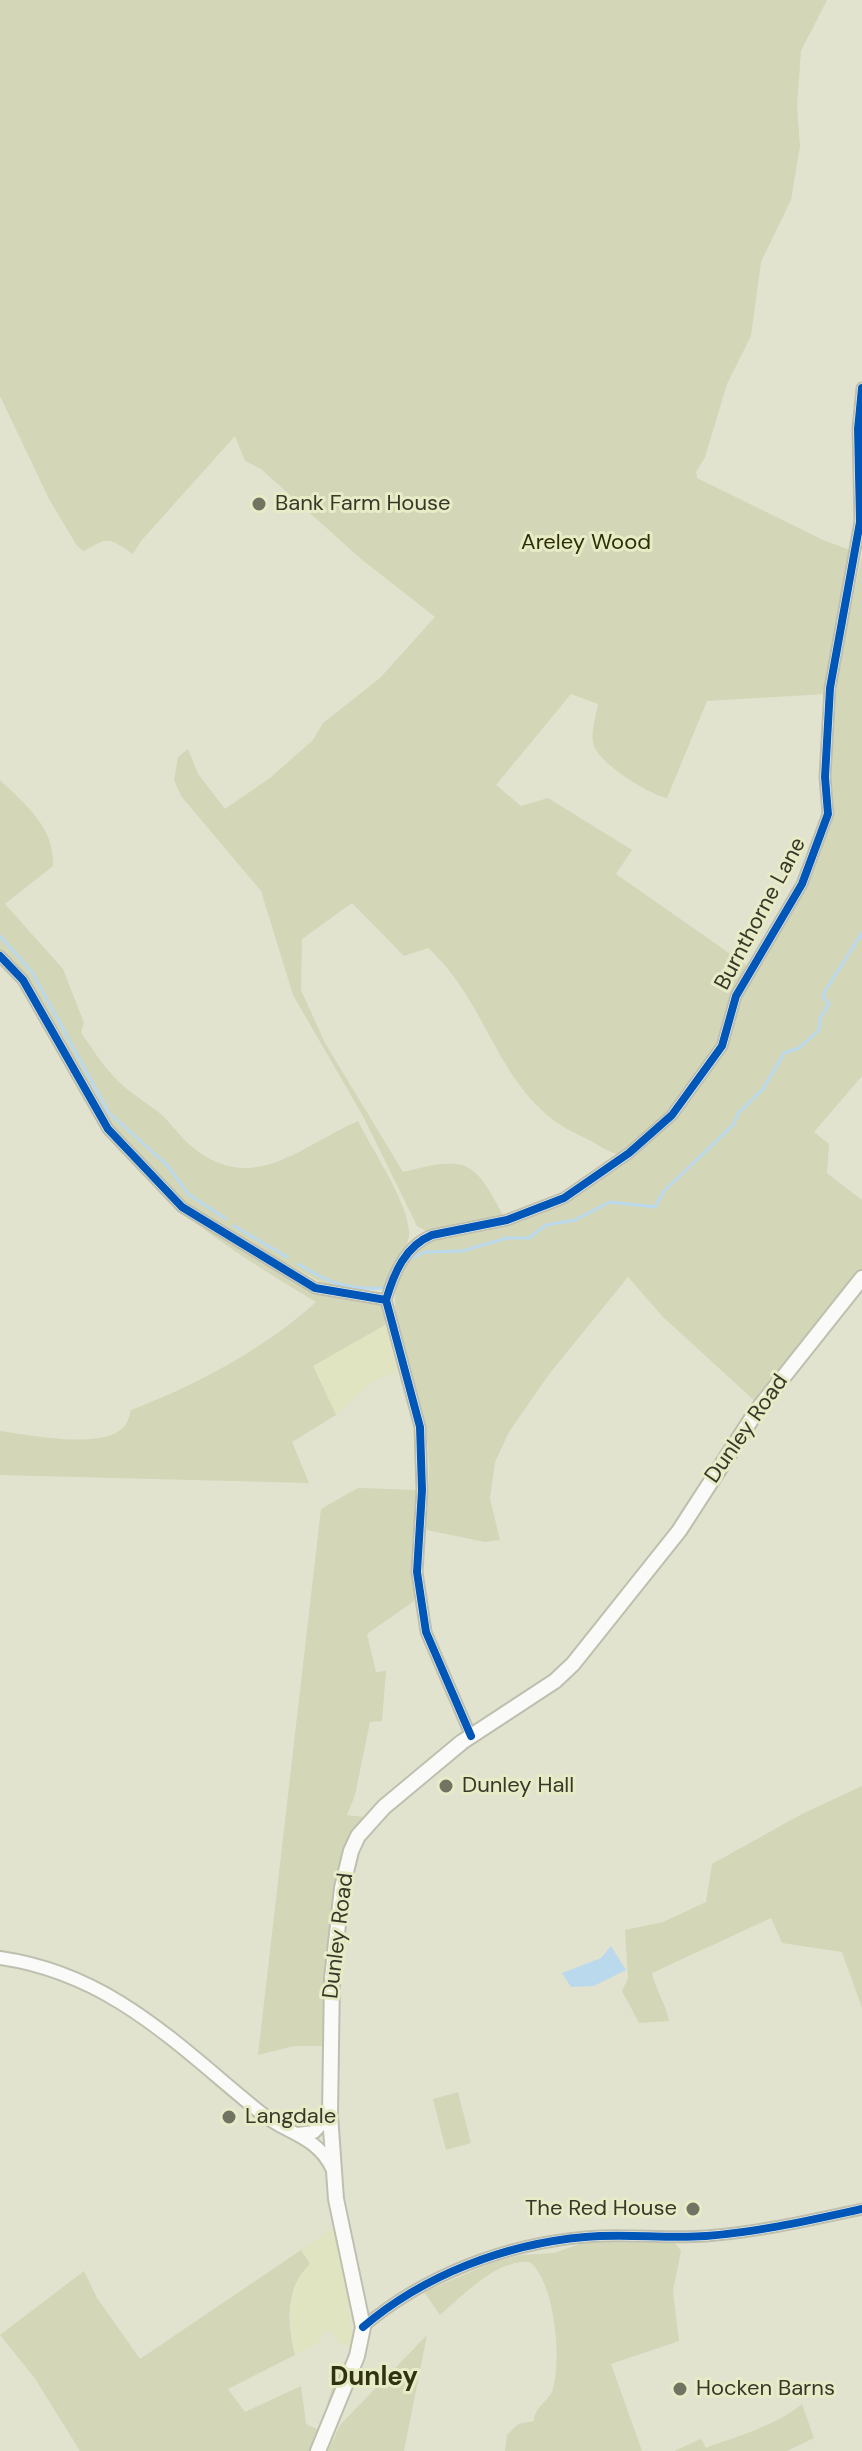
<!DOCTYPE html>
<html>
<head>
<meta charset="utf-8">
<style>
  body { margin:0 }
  canvas { display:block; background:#e1e3ce }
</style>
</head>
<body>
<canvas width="862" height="2451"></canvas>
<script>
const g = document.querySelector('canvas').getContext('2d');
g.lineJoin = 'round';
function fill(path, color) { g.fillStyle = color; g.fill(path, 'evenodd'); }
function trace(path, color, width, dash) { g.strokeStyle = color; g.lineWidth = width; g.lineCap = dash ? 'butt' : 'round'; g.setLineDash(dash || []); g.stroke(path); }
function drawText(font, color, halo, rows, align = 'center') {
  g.font = font + ' "DM Sans",sans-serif'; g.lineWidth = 6; g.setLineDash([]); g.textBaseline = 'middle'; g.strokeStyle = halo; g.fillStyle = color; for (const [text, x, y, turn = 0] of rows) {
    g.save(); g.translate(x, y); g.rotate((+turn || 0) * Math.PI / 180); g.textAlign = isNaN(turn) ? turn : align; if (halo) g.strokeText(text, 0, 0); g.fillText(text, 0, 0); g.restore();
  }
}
const built = new Path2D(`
  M385,1325L398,1371L370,1383L336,1415L313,1366Z
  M335,2227L345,2273L353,2347L336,2341L333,2333L323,2331L319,2342L295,2355L290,2307L300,2273L310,2264L301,2250Z`);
const green = new Path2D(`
  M0,0H827L801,51L797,106L800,146L791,200L761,262L751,336L727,384L705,457L696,472L697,478L823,540L850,550L825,694L707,701L667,798C650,795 594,761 593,742C591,731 596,716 598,704L571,694L496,785L521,806L548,798L632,850L616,874L749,967C732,991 731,1016 719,1042C701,1084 654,1126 620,1155C606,1152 595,1142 581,1136C497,1098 493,1007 428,948L404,956L352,903L302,939L301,990L325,1043L403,1172C467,1156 473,1158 504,1217L426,1231L417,1226L364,1118L293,995L261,891L181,796L174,780L178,757L188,749L198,774L225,809L270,778L313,740L323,723L380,678L435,617L361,559L261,469L245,461L235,436L141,541L133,554C109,538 109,536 84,551L77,546L49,499L0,396Z
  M862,555V1076L814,1132L829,1144L827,1173L862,1200V1270L757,1403L663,1317L628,1277L550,1373L509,1432L495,1462L490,1499L500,1540L485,1542L427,1530C423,1518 427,1507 428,1494C430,1476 429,1457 427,1439C421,1381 358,1282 428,1242L526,1219L578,1195L679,1115L721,1058L731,1038L741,996L803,888L832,822L831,771L838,668Z
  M0,780C26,805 55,828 53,866L5,904L63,969L84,1023L81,1032C92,1049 104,1067 118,1081C131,1094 148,1103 162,1115C172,1124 180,1137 191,1146C252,1197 299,1147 358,1121C371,1148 410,1205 409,1234C408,1251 393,1276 382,1289L342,1290L328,1286L204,1218L173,1194L156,1172L115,1132L83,1081L63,1036L38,998L29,977L0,950Z
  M184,1214L239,1244L313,1293L377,1302L385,1308V1325L313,1366L336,1415L292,1442L309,1483L0,1475V1431C29,1435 94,1448 119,1431C127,1426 129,1418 131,1410C197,1385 264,1349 316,1302C271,1275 226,1247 184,1214Z
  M358,1488L417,1490L414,1601L367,1634L376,1672L386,1671L382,1721L370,1722L355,1795L347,1815L364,1817L346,1847L339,1869L322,2046H294L258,2055L321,1509Z
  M862,1786V2008L842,1952L782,1943L771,1918L652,1973C656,1991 666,2004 669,2021L639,2023L622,1991L628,1978L625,1930L663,1922L706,1902L712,1864L802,1814Z
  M458,2092L471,2143L446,2150L433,2099Z
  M585,2242L675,2243L681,2251L673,2291L679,2341L611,2364L642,2451H505L507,2435L518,2424L534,2421C534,2407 549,2401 553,2389C562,2359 555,2283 530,2262C497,2259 465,2294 440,2315L424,2292L494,2262L522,2255L554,2253Z
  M301,2250L310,2264C285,2287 287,2324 295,2355L228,2389L245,2412L301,2386L306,2424L319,2430C328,2408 331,2377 347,2362L310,2451H80L34,2377L0,2335L84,2271L97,2298L140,2359Z
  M427,2335L404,2451H328L340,2425Z
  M802,2404L814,2438L787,2451H674L701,2439L706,2448C740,2435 773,2427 802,2404Z`);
const water = new Path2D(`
  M611,1946L626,1970L594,1986L571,1987L562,1973L601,1958Z`);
const stream = new Path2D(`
  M0,936L32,972L109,1113L167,1165L188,1194L226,1219
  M234,1226L287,1257
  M410,1259L425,1252L462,1251L507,1238H529L546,1225L575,1220L610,1202L655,1207L664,1191L733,1125L739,1112L763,1089L784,1053L799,1048L819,1030L820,1018L829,1004L823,996L825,991L862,933
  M298,1264C327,1282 347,1290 382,1288`);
const street = new Path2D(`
  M0,956L23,980L108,1129L182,1207L315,1288L386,1300
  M471,1736L426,1632L417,1572L422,1490L420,1427L386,1300C394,1273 405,1246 432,1235L507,1220L564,1198L629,1153L672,1115L722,1046L736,996L802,884L828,814L825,777L830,688L860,522L858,429L862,388
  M363,2327C424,2275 505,2244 585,2237C625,2233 666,2239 706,2236C759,2232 811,2220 862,2209`);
const secondary = new Path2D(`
  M0,1958C112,1974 178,2046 261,2113C287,2134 317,2136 332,2168
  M298,2134L314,2132L330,2115`);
const primary = new Path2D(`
  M318,2451L357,2356L363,2327L336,2199L330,2115L332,1979L342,1888L351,1851L358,1836L384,1807L462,1742L555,1681L573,1664L679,1531L758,1409L862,1278`);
const cycleway = new Path2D(`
  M0,956L23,980L108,1129L182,1207L315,1288L386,1300
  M471,1736L426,1632L417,1572L422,1490L420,1427L386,1300C394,1273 405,1246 432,1235L507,1220L564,1198L629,1153L672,1115L722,1046L736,996L802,884L828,814L825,777L830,688L860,522L858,429L862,388
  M363,2327C424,2275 505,2244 585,2237C625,2233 666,2239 706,2236C759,2232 811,2220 862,2209`);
const markers = [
  [259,504,8,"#727463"],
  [446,1786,8,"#727463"],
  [229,2117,8,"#727463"],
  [693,2209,8,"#727463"],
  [680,2389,8,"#727463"]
];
const poiNames = [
  ["Bank Farm House",275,504],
  ["Dunley Hall",462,1786],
  ["Langdale",245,2117],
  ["The Red House",677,2209,"right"],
  ["Hocken Barns",696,2389]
];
const parkNames = [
  ["Areley Wood",586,543]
];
const streetNames = [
  ["Burnthorne Lane",761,914,-62],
  ["Dunley Road",747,1429,-55],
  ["Dunley Road",339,1936,-83]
];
const quarterNames = [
  ["Dunley",374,2378]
];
fill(built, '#e0e4c1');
fill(green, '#d3d6b7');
fill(water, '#bbd9ed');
trace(stream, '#bbd9ed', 3);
trace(street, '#bec0af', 13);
trace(secondary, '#bec0af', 16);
trace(primary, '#bec0af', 18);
trace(street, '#fafbf8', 9);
trace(secondary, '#fafbf8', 12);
trace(primary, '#fafbf8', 14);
trace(cycleway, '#0057b8', 8);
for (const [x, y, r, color] of markers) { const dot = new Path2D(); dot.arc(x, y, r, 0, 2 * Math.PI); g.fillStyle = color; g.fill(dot); trace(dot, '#e7ebc6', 3); }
drawText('22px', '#373829', '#e7ebc6', poiNames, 'left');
drawText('22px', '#2c2e05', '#e7ebc6', parkNames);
drawText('22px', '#373829', '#e7ebc6', streetNames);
drawText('bold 26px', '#303212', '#e7ebc6', quarterNames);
</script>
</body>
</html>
